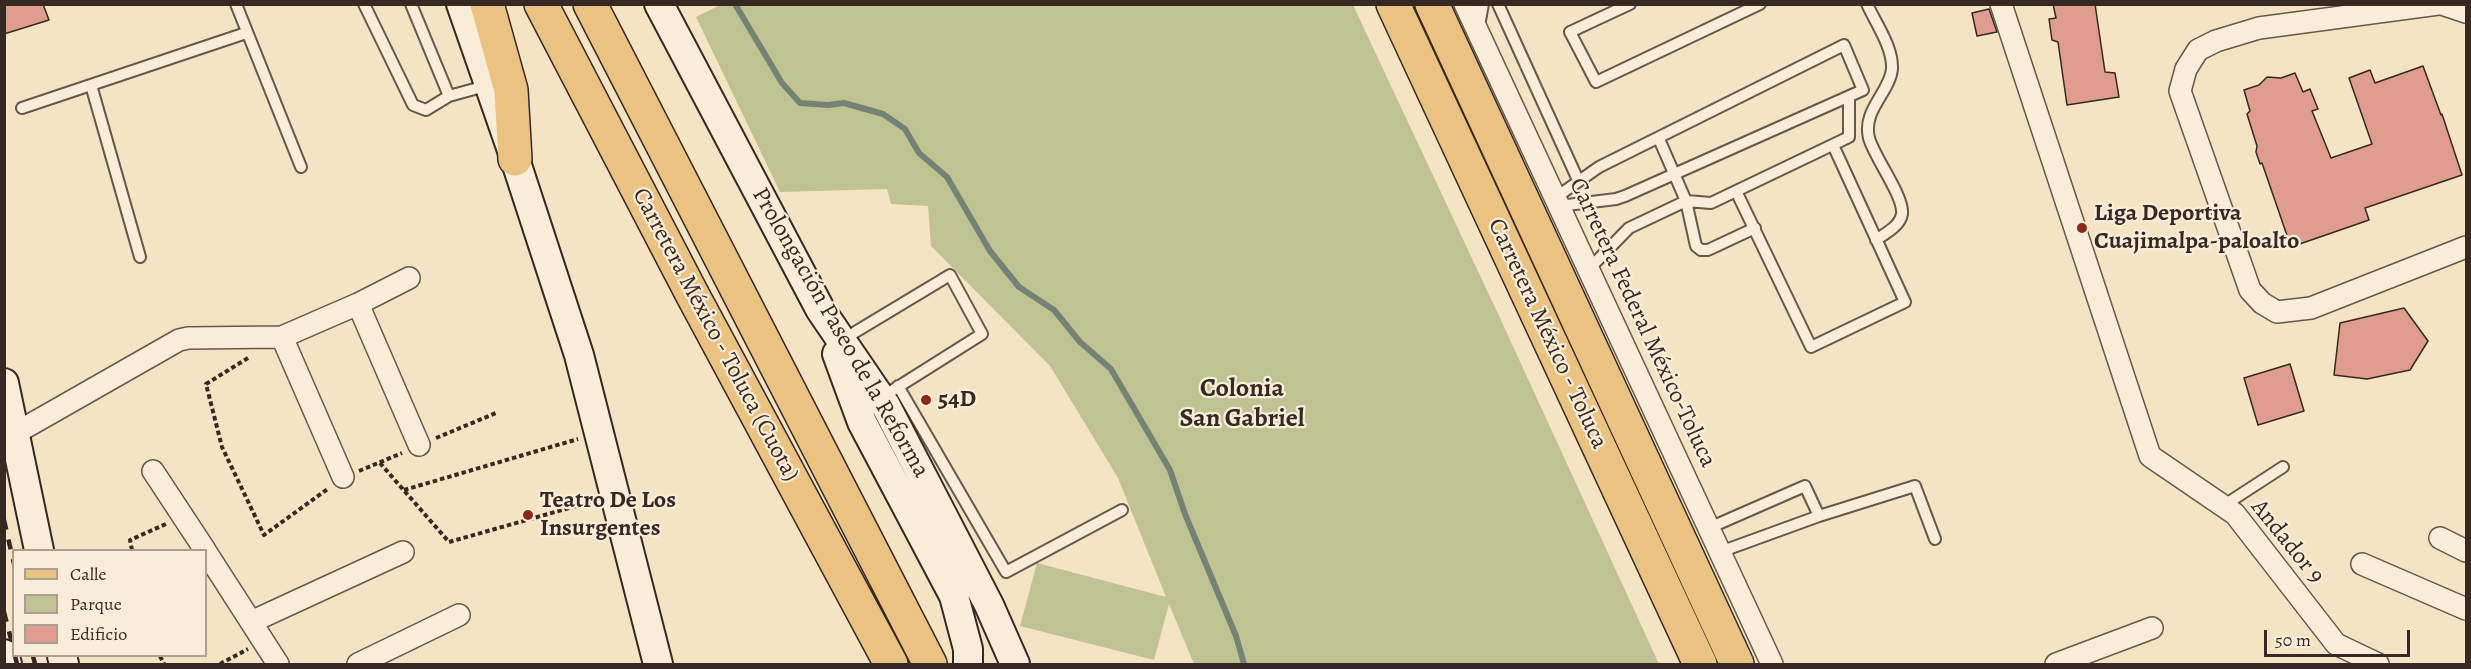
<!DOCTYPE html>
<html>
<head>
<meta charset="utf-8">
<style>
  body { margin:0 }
  #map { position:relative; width:2471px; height:669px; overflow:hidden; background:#f5e4c4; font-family:Alegreya,serif }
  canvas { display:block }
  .frame { position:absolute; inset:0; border:6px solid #362923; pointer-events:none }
  .legend { position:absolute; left:12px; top:549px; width:195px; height:108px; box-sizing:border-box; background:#f8edd9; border:2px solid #aa9f90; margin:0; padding:8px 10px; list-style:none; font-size:18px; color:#362923 }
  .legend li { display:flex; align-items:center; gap:12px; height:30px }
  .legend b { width:30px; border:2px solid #aa9f90 }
  .scale { position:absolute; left:2264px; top:630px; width:146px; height:27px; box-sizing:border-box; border:3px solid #362923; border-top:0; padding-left:8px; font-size:18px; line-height:21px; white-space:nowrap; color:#362923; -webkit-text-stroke:4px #f8edd9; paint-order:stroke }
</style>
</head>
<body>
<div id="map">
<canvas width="2471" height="669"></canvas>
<div class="frame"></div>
<ul class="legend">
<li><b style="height:8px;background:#eac282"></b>Calle</li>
<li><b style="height:16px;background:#bfc392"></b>Parque</li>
<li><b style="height:16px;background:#de9d8f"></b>Edificio</li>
</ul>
<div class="scale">50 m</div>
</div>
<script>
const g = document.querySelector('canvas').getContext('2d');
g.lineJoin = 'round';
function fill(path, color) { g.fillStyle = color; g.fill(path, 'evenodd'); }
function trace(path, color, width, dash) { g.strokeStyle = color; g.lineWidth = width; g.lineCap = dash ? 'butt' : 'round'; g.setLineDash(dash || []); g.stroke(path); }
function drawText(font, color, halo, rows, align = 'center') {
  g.font = font + ' Alegreya,serif'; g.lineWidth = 4.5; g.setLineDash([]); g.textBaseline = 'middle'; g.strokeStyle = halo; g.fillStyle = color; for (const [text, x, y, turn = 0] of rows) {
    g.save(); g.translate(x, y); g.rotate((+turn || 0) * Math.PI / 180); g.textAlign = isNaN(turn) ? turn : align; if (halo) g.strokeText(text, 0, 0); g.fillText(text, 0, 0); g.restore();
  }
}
const green = new Path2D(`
  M720,5H1353L1500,318L1659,664H1194L1169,604L1154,660L1020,626L1037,563L1166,597L1118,478L1050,366L931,246L928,206L891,204L887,189L780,192L696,17Z`);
const stream = new Path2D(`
  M735,4L782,83L800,103L828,105L844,103L883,114L905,129L919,153L947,177L990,251L1019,287L1054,310L1080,342L1111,369L1170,470L1185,514L1236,636L1244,664`);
const building = new Path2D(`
  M4,4H43L49,20L4,34Z
  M2053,4H2095L2105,72L2115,73L2119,97L2067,105L2058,42L2052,40L2049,19L2056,18Z
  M1989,9L1997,32L1977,36L1972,13Z
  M2423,66L2441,115L2442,114L2462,175L2365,208L2369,220L2291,247L2262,163L2260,164L2256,152L2257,146L2247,114L2250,111L2244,90L2259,85L2267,77L2281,78L2295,73L2303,92L2310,89L2318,109L2312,111L2331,158L2372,144L2349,78L2370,70L2375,83Z
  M2404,308L2428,341L2410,370L2367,379L2334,375L2340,323Z
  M2290,364L2304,411L2258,425L2244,378Z`);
const path = new Path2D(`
  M248,358L206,384L222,447L264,535L329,488
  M436,438L496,413
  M380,463L449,542L594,501
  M359,471L402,453
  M404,490L578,439
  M132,550L130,540L166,524
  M160,656L164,664
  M220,664L248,649`);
const lane = new Path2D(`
  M236,4L301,167
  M364,4L413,105L426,110L449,96L489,85
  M411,4L449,96
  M1498,4L1578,180
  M1630,4L1570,32L1596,82L1760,4
  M1867,4C1876,24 1893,47 1892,69C1890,92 1862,110 1869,138C1874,157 1904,196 1902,214C1900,226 1886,233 1876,240
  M1479,26L1483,4
  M91,85L140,257
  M22,108L246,33
  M1659,139L1686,201L1696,246L1701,250H1708L1755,228
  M1736,191L1811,347L1905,302L1833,145
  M1555,198L1599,167L1844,45L1863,90L1625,196L1616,199L1559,206
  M1589,269L1629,228L1686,201L1711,203L1849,137V98
  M842,340L950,275L982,334L882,397
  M898,386L1006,572L1122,510
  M2223,506L2283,467
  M1709,528L1805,486L1819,516
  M1720,552L1819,516L1915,486L1935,539`);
const street = new Path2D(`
  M1465,4L1772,664
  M2001,4L2150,456L2235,514L2336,644L2378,664
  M2438,4L2259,28L2216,41L2198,50L2186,69L2180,91L2250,290L2262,303L2277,312L2311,308L2466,247
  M2442,4L2466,12
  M358,304L419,445
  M282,337L343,477
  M14,434L179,340L188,338L282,337L358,304L409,278
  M153,471L205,550
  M2440,538L2466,551
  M206,552L278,664
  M2362,564L2466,609
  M251,622L403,552
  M358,664L459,615
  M2056,664L2152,628`);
const secondary = new Path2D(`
  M461,4L515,159L579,355L658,664
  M659,4L820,309L886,406L989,605L1015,664
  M837,354L862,422L954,596L968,649V664
  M4,383L39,550
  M4,654L7,664
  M62,656L64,664`);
const primary = new Path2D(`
  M1393,4L1700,664
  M1432,4L1737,664`);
const highway = new Path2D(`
  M487,4L511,90L515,159
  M541,4L691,292L891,664
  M590,4L930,664`);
const rail = new Path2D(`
  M4,520L14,564
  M4,612L14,651
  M15,656L17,664
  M33,656L35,664`);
const markers = [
  [2082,228,6,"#8f2418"],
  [926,400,6,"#8f2418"],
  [528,515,6,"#8f2418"]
];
const poiNames = [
  ["Liga Deportiva",2094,214],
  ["Cuajimalpa-paloalto",2094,242],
  ["54D",938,400],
  ["Teatro De Los",540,501],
  ["Insurgentes",540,529]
];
const streetNames = [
  ["Carretera Federal México-Toluca",1642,323,65],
  ["Prolongación Paseo de la Reforma",840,333,60],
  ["Carretera México - Toluca",1547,334,65],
  ["Carretera México - Toluca (Cuota)",715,335,62],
  ["Andador 9",2287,542,51]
];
const neighbourhoodNames = [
  ["Colonia",1242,390],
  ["San Gabriel",1242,420]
];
fill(green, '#bfc392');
trace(stream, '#748376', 6);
fill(building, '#de9d8f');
trace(building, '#362923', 1.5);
trace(lane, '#66584b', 14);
trace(street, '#66584b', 24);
trace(secondary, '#362923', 32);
trace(primary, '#362923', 36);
trace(highway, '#362923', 36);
trace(path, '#362923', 4, [4.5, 3]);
trace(lane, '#f8edd9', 10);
trace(street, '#f8edd9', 21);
trace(secondary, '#f8edd9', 28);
trace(primary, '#eac282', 33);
trace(highway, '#eac282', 33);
trace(rail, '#362923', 4.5, [10, 10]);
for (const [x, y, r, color] of markers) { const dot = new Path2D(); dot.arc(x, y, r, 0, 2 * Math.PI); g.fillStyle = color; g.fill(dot); trace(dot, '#f8edd9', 2); }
drawText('bold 24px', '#362923', '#f8edd9', poiNames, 'left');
drawText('24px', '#362923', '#f8edd9', streetNames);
drawText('bold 26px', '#362923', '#f8edd9', neighbourhoodNames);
</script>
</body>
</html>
